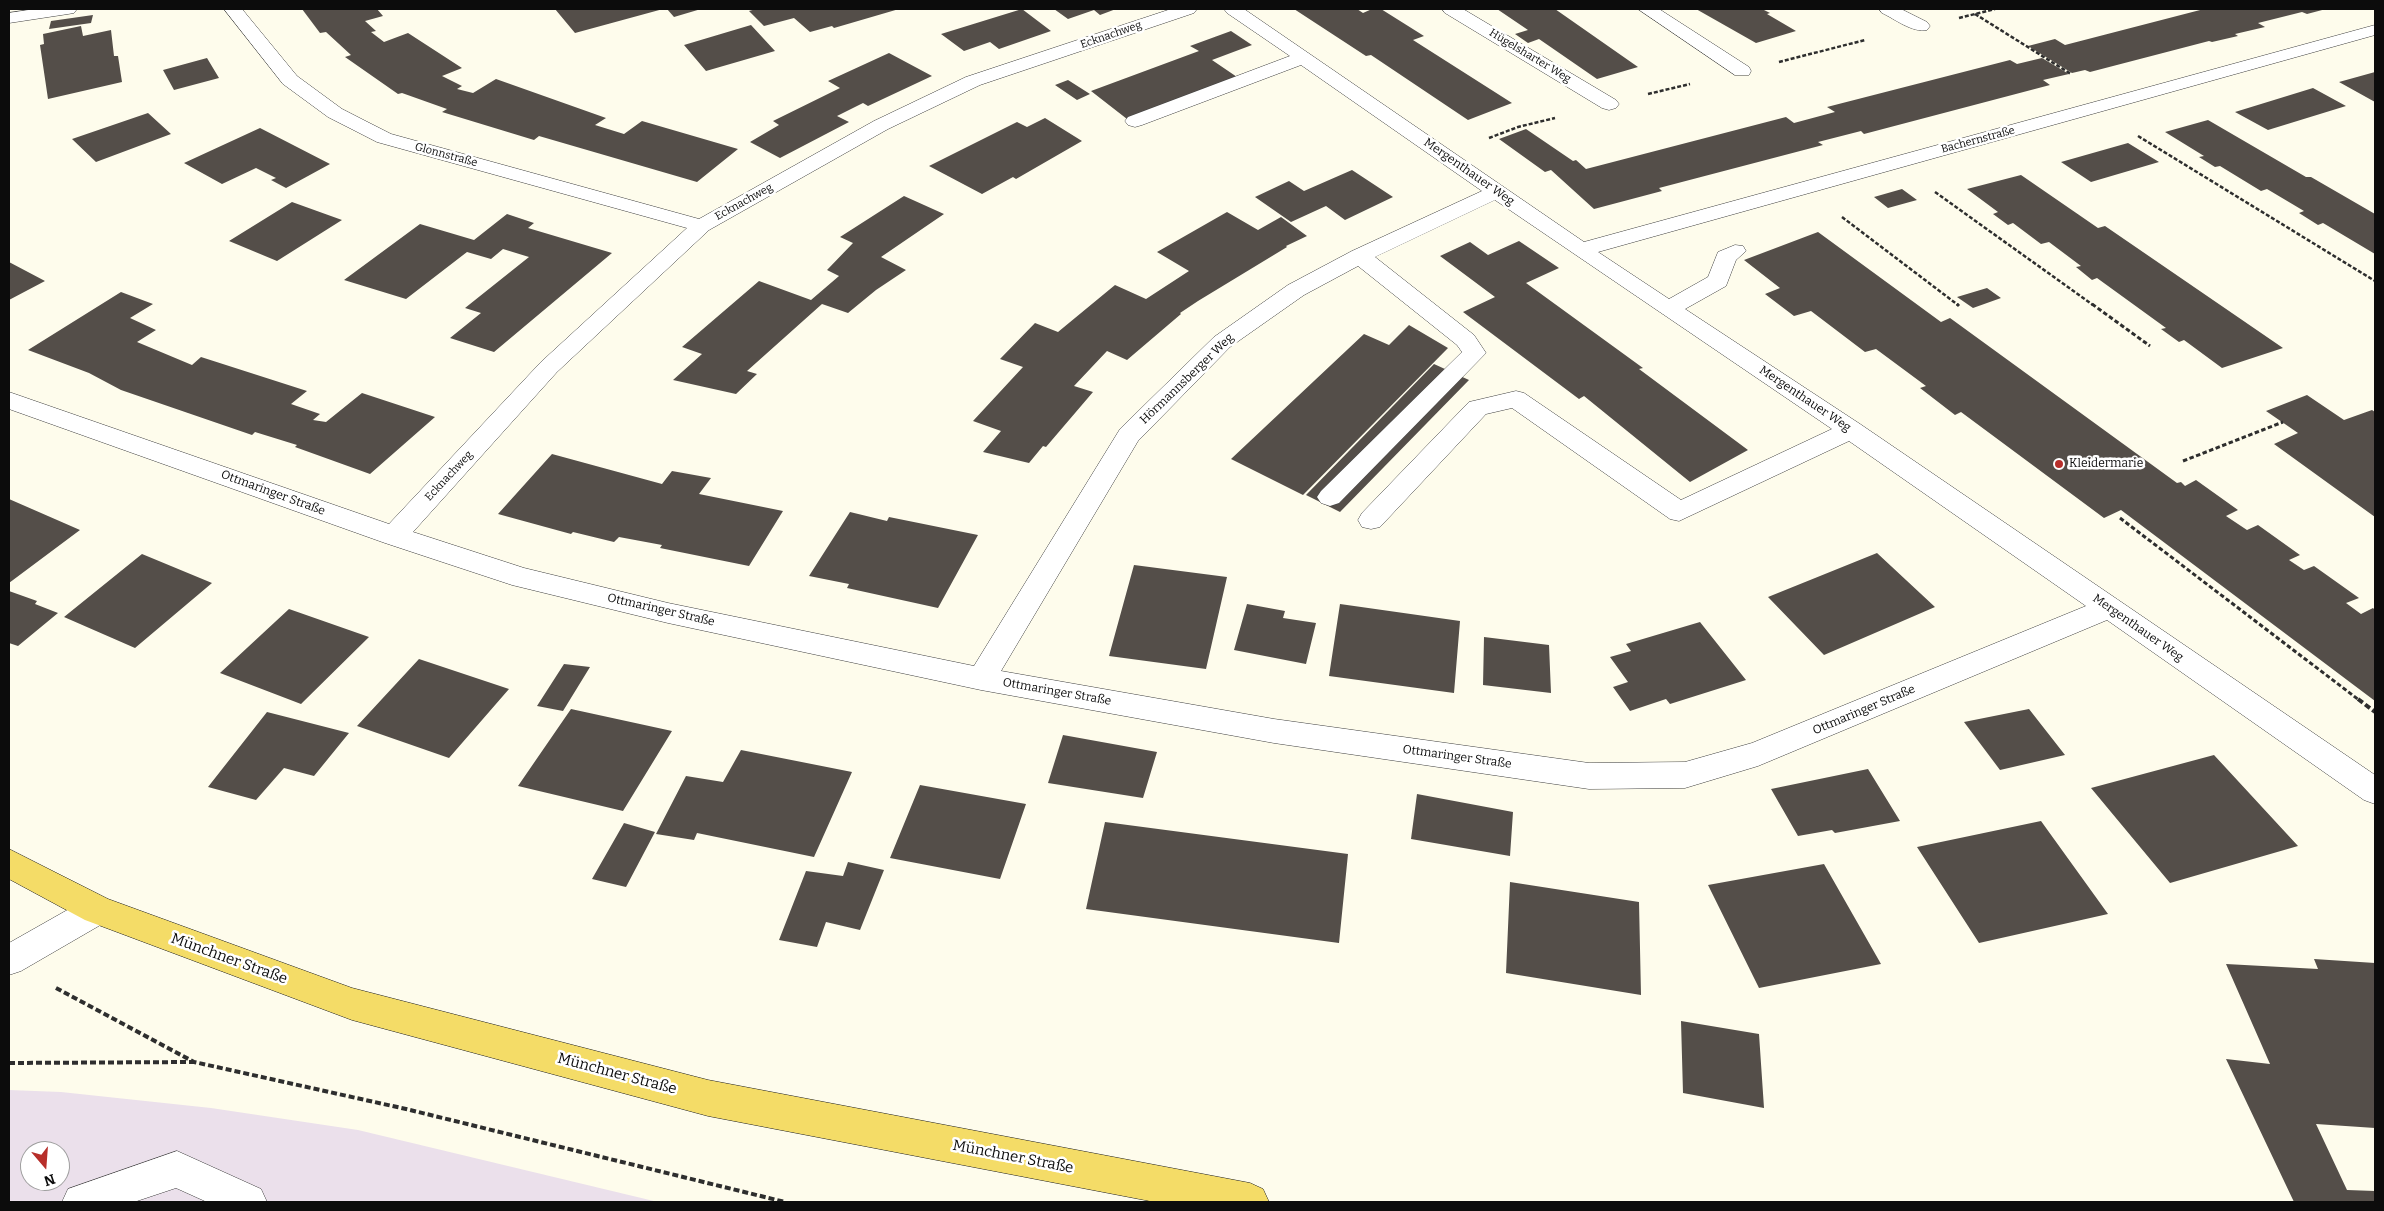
<!DOCTYPE html>
<html>
<head>
<meta charset="utf-8">
<style>
  body { margin:0 }
  #map { position:relative; width:2384px; height:1211px; overflow:hidden; background:#fefcec; font-family:Bitter,serif }
  canvas { display:block }
  .frame { position:absolute; inset:0; border:10px solid #0c0c0c; pointer-events:none }
  .north { position:absolute; left:20px; top:1141px; width:50px; height:50px; box-sizing:border-box; background:#fff; border:1px solid #9e9e9e; border-radius:50%; rotate:162deg; font-size:14px; font-weight:700; line-height:20px; text-align:center; color:#0c0c0c }
  .north::after { content:''; display:block; margin:auto; width:18px; height:22px; background:#b72e2a; clip-path:polygon(50% 0,100% 100%,50% 72%,0 100%) }
</style>
</head>
<body>
<div id="map">
<canvas width="2384" height="1211"></canvas>
<div class="frame"></div>
<div class="north">N</div>
</div>
<script>
const g = document.querySelector('canvas').getContext('2d');
g.lineJoin = 'round';
function fill(path, color) { g.fillStyle = color; g.fill(path, 'evenodd'); }
function trace(path, color, width, dash) { g.strokeStyle = color; g.lineWidth = width; g.lineCap = dash ? 'butt' : 'round'; g.setLineDash(dash || []); g.stroke(path); }
function drawText(font, color, halo, rows, align = 'center') {
  g.font = font + ' Bitter,serif'; g.lineWidth = 5; g.setLineDash([]); g.textBaseline = 'middle'; g.strokeStyle = halo; g.fillStyle = color; for (const [text, x, y, turn = 0] of rows) {
    g.save(); g.translate(x, y); g.rotate((+turn || 0) * Math.PI / 180); g.textAlign = isNaN(turn) ? turn : align; if (halo) g.strokeText(text, 0, 0); g.fillText(text, 0, 0); g.restore();
  }
}
const industrial = new Path2D(`
  M9,1090L61,1092L211,1108L358,1130L658,1202H9ZM30,1151H60V1181H30Z`);
const building = new Path2D(`
  M302,9H377L383,16L365,21L376,31L371,32L384,42L408,33L462,68L442,76L462,86L457,89L473,93L496,79L606,118L595,125L624,134L642,121L738,149L697,182L539,136L534,140L442,112L447,109L402,93L398,94L345,57L351,55L326,32L320,33Z
  M555,9H663L575,33Z
  M667,9H701L674,17Z
  M756,9H899L834,28L832,26L810,32L794,18L764,26L749,11Z
  M1022,9L1051,31L999,49L990,42L964,51L941,34Z
  M1054,9H1116L1100,15L1094,10L1068,19Z
  M1294,9H1357L1363,13L1372,9H1381L1424,36L1413,40L1512,103L1468,120L1371,55L1366,56Z
  M1497,9H1555L1638,67L1597,79L1539,39L1528,43L1515,34L1528,30Z
  M1696,9H1762L1770,13L1767,14L1796,31L1756,43Z
  M2204,9H2326L2307,14L2302,12L2258,23L2265,27L2235,34L2238,36L2212,42L2209,41L2090,72L2085,70L2072,73L2028,46L2055,39L2065,45Z
  M93,15L91,23L49,29L51,21Z
  M751,25L775,51L706,71L684,45Z
  M81,26L83,36L111,30L114,56H118L122,82L48,99L40,45L44,44L43,34Z
  M1231,31L1252,45L1212,60L1237,77L1127,119L1091,91L1199,51L1190,46Z
  M889,53L932,76L868,106L863,103L837,116L849,122L780,158L750,142L779,125L773,121L840,88L828,81Z
  M207,58L219,78L174,90L163,70Z
  M2042,58L2069,74L2043,80L2050,85L1864,134L1861,131L1818,142L1823,145L1659,188L1662,191L1594,209L1551,170L1545,172L1499,139L1526,129L1573,161L1576,160L1586,169L1786,117L1794,123L1835,112L1827,107L2010,60L2017,64Z
  M2375,72V102L2339,82Z
  M1068,80L1090,94L1077,100L1055,85Z
  M2313,88L2346,106L2268,130L2235,112Z
  M148,113L171,134L96,162L72,139Z
  M1045,118L1082,141L1016,179L1013,177L982,194L929,166L1017,122L1027,127Z
  M2208,120L2306,177H2311L2375,214V254L2323,223L2318,225L2299,213L2304,211L2267,189L2261,191L2220,166L2215,167L2199,157L2204,156L2165,132Z
  M260,128L330,164L286,188L271,180L276,178L256,168L222,184L184,163Z
  M2128,143L2159,162L2091,182L2061,162Z
  M1352,170L1393,197L1345,220L1326,206L1291,222L1255,197L1289,181L1304,191Z
  M2021,175L2098,228L2105,226L2283,348L2222,368L2184,340L2179,342L2161,329L2166,328L2097,278L2092,280L2076,267L2081,266L2049,242L2041,244L2013,223L2008,225L1993,214L1998,212L1967,189Z
  M1902,189L1917,200L1888,208L1874,197Z
  M904,196L944,214L881,257L906,270L876,290L848,313L822,304L747,371L757,374L736,394L673,380L702,354L682,347L759,281L811,300L839,276L827,270L853,243L840,237Z
  M292,202L342,220L277,261L229,241Z
  M1227,212L1258,230L1281,217L1307,236L1286,246L1287,247L1198,301L1180,313L1181,314L1127,360L1107,351L1074,386L1093,392L1046,447L1043,446L1029,463L983,452L1001,431L973,421L1023,367L1000,359L1035,323L1058,332L1115,285L1146,299L1189,271L1157,252Z
  M507,214L534,223L528,228L612,253L494,352L450,338L481,313L465,308L529,257L503,249L491,259L467,252L406,299L344,280L420,224L474,240Z
  M1818,232L1941,322L1950,318L2177,483L2181,482L2185,486L2196,480L2238,510L2226,516L2247,530L2258,525L2300,555L2289,560L2304,570L2314,566L2359,598L2346,603L2361,614L2373,608L2375,610V701L2121,510L2104,518L1961,412L1955,415L1920,388L1926,386L1876,349L1865,352L1811,311L1794,316L1765,294L1780,288L1744,260Z
  M1519,241L1559,268L1526,283L1643,368L1639,369L1748,450L1690,482L1584,396L1579,399L1463,312L1495,297L1440,256L1470,242L1488,255Z
  M9,262L45,281L9,300Z
  M1987,288L2001,298L1973,308L1957,297Z
  M121,292L153,304L130,318L156,330L137,342L192,365L201,357L307,391L291,404L320,414L313,420L326,422L362,393L435,417L370,474L295,447L297,445L255,432L252,435L121,390L89,373L28,350Z
  M1409,325L1448,348L1303,495L1231,459L1364,334L1389,345Z
  M1434,364L1469,380L1340,512L1306,495Z
  M2307,395L2344,420L2372,410L2375,412V517L2274,444L2298,433L2266,411Z
  M552,454L662,484L672,471L711,478L699,494L783,511L749,566L660,548L662,545L619,537L614,542L573,532L571,534L498,514Z
  M9,499L80,530L9,583Z
  M850,512L887,521L889,517L978,535L938,608L847,588L849,584L809,576Z
  M1877,553L1935,607L1824,655L1768,597Z
  M142,554L212,583L135,648L64,617Z
  M1134,565L1227,577L1206,669L1109,656Z
  M9,591L37,601L35,604L58,613L18,646L9,643Z
  M1247,604L1285,611L1283,618L1316,623L1306,664L1234,650Z
  M1340,604L1460,621L1454,693L1329,676Z
  M289,609L369,637L301,704L220,673Z
  M1700,622L1746,680L1670,704L1666,699L1630,711L1613,687L1628,682L1610,657L1631,651L1626,644Z
  M1484,637L1549,645L1551,693L1483,685Z
  M419,659L509,689L449,758L357,726Z
  M564,664L590,667L563,711L537,706Z
  M571,709L672,731L623,811L518,786Z
  M2029,709L2065,755L2000,770L1964,722Z
  M267,712L349,733L314,776L284,768L256,800L208,787Z
  M1063,735L1157,752L1143,798L1048,783Z
  M741,750L852,772L814,857L697,833L694,840L656,834L686,776L723,782Z
  M2214,755L2298,846L2170,883L2091,788Z
  M1868,769L1900,821L1835,833L1832,830L1798,836L1771,789Z
  M920,785L1026,804L1000,879L890,858Z
  M1417,794L1513,812L1510,856L1411,839Z
  M2041,821L2108,914L1979,943L1917,847Z
  M1105,822L1348,854L1339,943L1086,909Z
  M624,823L655,832L626,887L592,879Z
  M848,862L884,870L860,930L826,922L817,947L779,940L806,871L843,876Z
  M1824,864L1881,964L1759,988L1708,885Z
  M1510,882L1639,902L1641,995L1506,973Z
  M2314,959L2375,963V1128L2316,1124L2347,1190L2375,1191V1202H2294L2226,1059L2270,1064L2226,964L2318,969Z
  M1681,1021L1759,1034L1764,1108L1683,1093Z`);
const pathFar2 = new Path2D(`
  M1975,14L2071,74
  M1959,18L1995,9
  M1779,62L1865,40
  M1648,94L1690,84
  M2138,136L2375,281
  M1489,138L1518,127L1555,118
  M1935,192L2093,305
  M1842,217L1958,305`);
const pathFar1 = new Path2D(`
  M1957,304L1959,306
  M2092,304L2150,346
  M2183,461L2283,422
  M2120,518L2359,700`);
const path = new Path2D(`
  M2358,699L2375,712
  M56,988L194,1062L406,1109L785,1202
  M9,1063L194,1062`);
const minor = new Path2D(`
  M35,9H77L74,13L68,14L9,23V13Z
  M224,9H242L297,76L342,109L391,134L699,219L874,121L966,77L1171,9H1197L1194,13L980,85L888,129L709,230L557,372L413,532L524,568L668,603L974,666L1120,429L1214,337L1288,285L1352,251L1482,191L1301,65L1142,125L1135,127L1128,125L1125,121L1128,117L1290,56L1227,13L1224,9H1244L1584,242L2375,25V35L1598,252L1669,299L1708,277L1718,252L1735,245L1743,246L1746,251L1736,260L1726,286L1685,309L1860,424L2375,775V804L2364,800L2107,620L1758,766L1685,788L1589,789L1274,743L981,690L668,623L512,585L385,543L9,409V392L389,524L541,362L687,228L377,142L328,117L283,84ZM1495,200L1832,429L1681,500L1524,393L1516,391L1469,402L1362,513L1358,520L1362,527L1371,529L1380,527L1486,414L1512,408L1670,519L1679,521L1849,441L2086,606L1752,743L1685,762L1589,763L1274,719L1001,671L1138,441L1230,347L1304,295L1358,266L1457,345L1462,352L1321,491L1317,497L1321,503L1330,506L1339,503L1486,353L1474,335L1375,257Z
  M1442,9H1463L1616,100L1619,104L1616,108L1609,110L1602,108L1445,13Z
  M1638,9H1659L1749,67L1751,71L1749,75H1735Z
  M1879,9H1901L1927,22L1930,26L1927,30C1912,33 1895,19 1882,13Z
  M97,895L109,900L113,910L109,920L21,971L9,975V943L85,900Z
  M177,1151L261,1189L267,1202H207L176,1188L134,1202H62L68,1189Z`);
const major = new Path2D(`
  M9,849L108,899L352,988L708,1080L1250,1183L1263,1189L1269,1202H1155L708,1116L352,1020L85,920L9,879Z`);
const markers = [
  [2059,464,5,"#b72e2a"]
];
const farStreetnames = [
  ["Ecknachweg",1111,35,-19],
  ["Hügelsharter Weg",1530,56,31],
  ["Bachernstraße",1978,140,-15],
  ["Glonnstraße",446,155,15],
  ["Ecknachweg",744,202,-29],
  ["Ecknachweg",449,476,-47]
];
const streetNames = [
  ["Mergenthauer Weg",1469,172,35],
  ["Hörmannsberger Weg",1187,379,-44],
  ["Mergenthauer Weg",1805,399,34],
  ["Ottmaringer Straße",273,493,20],
  ["Ottmaringer Straße",661,610,13],
  ["Mergenthauer Weg",2138,628,35],
  ["Ottmaringer Straße",1057,692,10],
  ["Ottmaringer Straße",1864,710,-23],
  ["Ottmaringer Straße",1457,757,8]
];
const poiNames = [
  ["Kleidermarie",2069,464]
];
const nearStreetnames = [
  ["Münchner Straße",229,959,20],
  ["Münchner Straße",617,1074,15],
  ["Münchner Straße",1013,1157,11]
];
fill(industrial, '#ebe0eb');
fill(building, '#544e49');
trace(minor, '#3f3f3f', 1);
trace(major, '#1d1d1d', 1);
trace(pathFar2, '#2e2e2e', 2.5, [4, 2]);
trace(pathFar1, '#2e2e2e', 3, [4.5, 2.5]);
trace(path, '#2e2e2e', 4, [6, 3]);
fill(minor, '#fff');
fill(major, '#f4dc67');
for (const [x, y, r, color] of markers) { const dot = new Path2D(); dot.arc(x, y, r, 0, 2 * Math.PI); g.fillStyle = color; g.fill(dot); trace(dot, '#fff', 2); }
drawText('11px', '#0c0c0c', '#fff', farStreetnames);
drawText('12px', '#0c0c0c', '#fff', streetNames);
drawText('12px', '#0c0c0c', '#fff', poiNames, 'left');
drawText('15px', '#0c0c0c', '#fff', nearStreetnames);
</script>
</body>
</html>
